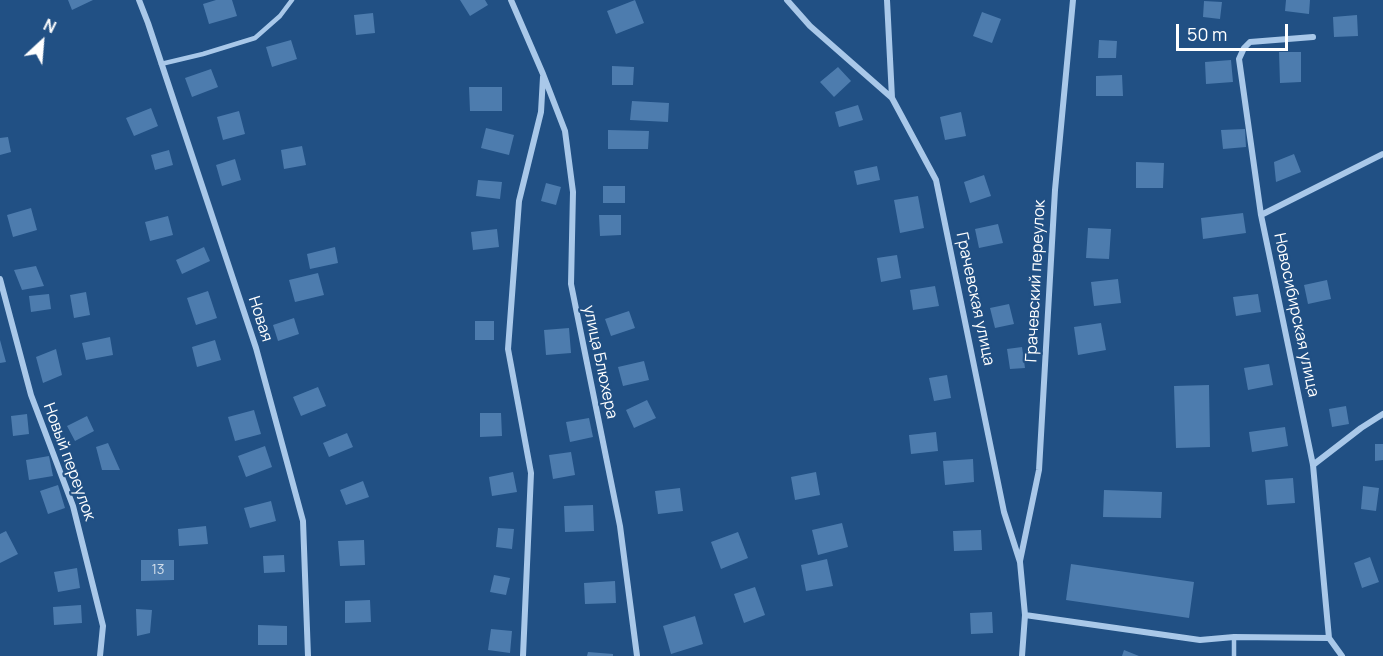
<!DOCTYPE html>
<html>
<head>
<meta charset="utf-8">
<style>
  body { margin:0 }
  #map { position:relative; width:1383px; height:656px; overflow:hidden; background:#215084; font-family:Manrope,sans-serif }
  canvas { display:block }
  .north { position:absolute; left:12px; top:12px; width:60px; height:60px; -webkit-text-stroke:4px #215084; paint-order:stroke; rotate:26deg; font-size:16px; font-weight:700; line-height:24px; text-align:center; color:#fff }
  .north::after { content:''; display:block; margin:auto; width:21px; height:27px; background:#fff; clip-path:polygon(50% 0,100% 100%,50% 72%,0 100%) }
  .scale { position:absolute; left:1176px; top:24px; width:112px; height:27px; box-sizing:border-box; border:3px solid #fff; border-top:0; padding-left:8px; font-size:18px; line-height:21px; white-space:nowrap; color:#fff; -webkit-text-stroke:4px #215084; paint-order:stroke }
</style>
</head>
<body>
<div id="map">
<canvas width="1383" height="656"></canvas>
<div class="north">N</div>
<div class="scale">50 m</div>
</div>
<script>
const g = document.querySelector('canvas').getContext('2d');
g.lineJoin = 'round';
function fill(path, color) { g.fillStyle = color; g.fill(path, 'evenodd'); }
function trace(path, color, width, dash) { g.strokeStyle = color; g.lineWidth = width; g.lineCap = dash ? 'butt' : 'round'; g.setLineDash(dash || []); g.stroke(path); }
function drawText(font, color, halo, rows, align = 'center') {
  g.font = font + ' Manrope,sans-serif'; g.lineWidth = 4.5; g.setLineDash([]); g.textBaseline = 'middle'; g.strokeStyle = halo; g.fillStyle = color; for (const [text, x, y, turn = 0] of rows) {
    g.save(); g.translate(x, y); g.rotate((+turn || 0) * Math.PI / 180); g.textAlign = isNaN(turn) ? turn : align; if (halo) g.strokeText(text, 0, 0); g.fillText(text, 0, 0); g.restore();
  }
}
const building = new Path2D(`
  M68,0H93L72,10Z
  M216,0H232L237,16L209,24L203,4Z
  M460,0H485L488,5L470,16Z
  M635,0L644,23L616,34L607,11Z
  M1286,0H1310L1309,14L1285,11Z
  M1204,1L1222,2L1220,19L1203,17Z
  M982,12L1001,19L992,43L973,36Z
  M373,13L375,33L356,35L354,15Z
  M1357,15L1358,36L1334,37L1333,17Z
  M291,40L297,59L272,67L266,47Z
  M1099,40L1117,41L1116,58H1098Z
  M1279,52H1301V82L1280,83Z
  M1231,60L1233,82L1206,84L1205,62Z
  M612,66L634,67L633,85H612Z
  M838,67L851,81L834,97L820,82Z
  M211,69L218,87L192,97L185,78Z
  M1122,75L1123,96H1096V76Z
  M469,87H502V111H470Z
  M632,101L669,103L668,122L630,120Z
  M858,105L863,120L839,127L835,112Z
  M151,108L158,126L134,136L126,118Z
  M239,111L245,134L223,140L217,117Z
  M961,112L966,136L945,140L940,117Z
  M486,128L514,135L509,155L481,148Z
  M1245,129L1246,147L1223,149L1221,130Z
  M608,130L649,131L648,149H608Z
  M8,137L11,152L0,155V138Z
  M302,146L306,165L284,169L281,150Z
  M169,150L173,165L155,170L151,155Z
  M1294,154L1301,172L1276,182L1274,162Z
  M235,159L241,180L222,186L216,165Z
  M1136,162L1164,163L1163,188H1136Z
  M877,166L880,180L857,185L854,171Z
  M984,175L991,196L970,203L964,182Z
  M478,180L502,182L500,199L476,196Z
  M546,183L561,187L556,205L541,201Z
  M603,186H625V203H603Z
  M918,196L924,228L900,233L894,200Z
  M31,208L37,230L13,237L7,215Z
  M1243,213L1246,233L1203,239L1201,218Z
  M599,215H621V235L600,236Z
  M168,216L173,235L150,241L145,222Z
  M998,224L1003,243L979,248L975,229Z
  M1088,228L1111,229L1109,259L1086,258Z
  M497,229L499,247L473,250L471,232Z
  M204,247L210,261L182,274L176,260Z
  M335,247L338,263L310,269L307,254Z
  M897,255L901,278L881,282L877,258Z
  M36,266L44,286L22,290L14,270Z
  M318,273L324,295L295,302L289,280Z
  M1118,279L1121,303L1094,306L1091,282Z
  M1327,280L1331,299L1308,304L1304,285Z
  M935,286L939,306L913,310L910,290Z
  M208,291L217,318L196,325L187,298Z
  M86,292L90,315L74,318L70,295Z
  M49,294L51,309L31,312L29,296Z
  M1258,294L1261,312L1236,316L1233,297Z
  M1009,304L1014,324L995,328L990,308Z
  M629,311L635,328L611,336L605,319Z
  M294,318L299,334L278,341L273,325Z
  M475,321H494V340H475Z
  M1101,323L1106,350L1078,355L1074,327Z
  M569,328L571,353L546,355L544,330Z
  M110,337L113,355L86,360L82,343Z
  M0,340L6,362L0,363Z
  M215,340L221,360L197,367L192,347Z
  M1022,347L1025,368L1010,369L1007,349Z
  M56,349L62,375L43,383L36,357Z
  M644,361L649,380L623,386L618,367Z
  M1269,364L1273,385L1248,390L1244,368Z
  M947,375L951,398L934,401L929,378Z
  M1209,385L1210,447L1176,448L1174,386Z
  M318,387L326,406L301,416L293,397Z
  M647,400L656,418L634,428L626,410Z
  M1346,406L1349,424L1332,427L1329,409Z
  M254,410L261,434L235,441L228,417Z
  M480,413H501L502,436L480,437Z
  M27,414L29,434L13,436L11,416Z
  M87,416L94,431L75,441L67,426Z
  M589,418L593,437L570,442L566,422Z
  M1285,427L1288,446L1252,452L1249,432Z
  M936,432L938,451L911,454L909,435Z
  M347,433L353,447L329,457L323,443Z
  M108,443L120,470H102L96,447Z
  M1375,444H1383V460L1375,461Z
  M265,446L272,467L246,477L238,456Z
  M571,452L575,475L553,479L549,455Z
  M49,456L53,476L29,480L26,460Z
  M973,459L974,482L945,485L943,461Z
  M513,472L517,492L492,496L489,477Z
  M816,472L820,495L795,500L791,477Z
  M1293,478L1295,503L1267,505L1265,480Z
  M363,481L369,497L346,505L340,490Z
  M58,485L65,508L48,514L40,491Z
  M1363,486L1379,488L1376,511L1361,509Z
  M680,488L683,511L658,514L655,491Z
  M1104,490L1162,492L1161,518L1103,517Z
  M271,501L276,521L250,528L244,508Z
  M593,505L594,531L565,532L564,506Z
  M842,523L848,547L818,555L812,530Z
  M206,526L208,544L179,546L178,529Z
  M498,528L514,529L512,549L496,547Z
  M981,530L982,550L954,551L953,531Z
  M6,531L18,554L0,563V534Z
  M738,532L748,558L721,569L711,542Z
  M364,540L365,565L340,566L338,541Z
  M284,555L285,572L264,573L263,556Z
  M1370,557L1379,582L1362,588L1354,563Z
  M827,559L833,586L806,591L801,565Z
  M141,560H174V580L141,581Z
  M1071,564L1194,582L1189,618L1066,600Z
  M77,568L80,588L58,592L54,572Z
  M494,575L510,578L506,595L490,592Z
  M615,581L616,603L585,604L584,583Z
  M755,587L765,615L744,623L734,594Z
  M370,600L371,622L345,623V601Z
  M81,605L82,623L54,625L53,607Z
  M136,609L152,610L150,633L137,636Z
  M992,612L993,633L971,634L970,613Z
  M695,616L703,644L671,654L663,626Z
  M258,625L287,626V645H258Z
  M491,629L512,631L510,653L488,650Z
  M1124,650L1139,656H1122Z
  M588,652L613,654V656H587Z`);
const lane = new Path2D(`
  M161,64L203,54L255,38L280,16L292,0
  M1234,656V637`);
const street = new Path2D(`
  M139,0L148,23L256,348L303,521L308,656
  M511,0L543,74L565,131L573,192L571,284L620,526L637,656
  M787,0L810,26L892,98L936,180L1004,512L1020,562L1025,615L1022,656
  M887,0L892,98
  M1313,37L1250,42L1244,48L1239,59L1261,215L1313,465L1329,638L1342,656
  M1261,215L1383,154
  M0,279L31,395L73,506L103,626L100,656
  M1313,465L1361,428L1383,414
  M1020,561L1039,470L1055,190L1073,0
  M1025,615L1200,640L1234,637L1329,638
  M523,656L531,473L508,349L519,201L541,112L543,77`);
const numberNames = [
  ["13",158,570]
];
const streetNames = [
  ["Грачевский переулок",1036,281,-87],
  ["Грачевская улица",975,299,78],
  ["Новосибирская улица",1296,315,78],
  ["Новая",260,319,72],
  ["улица Блюхера",600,362,78],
  ["Новый переулок",69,462,70]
];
fill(building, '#4d7cae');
trace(lane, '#a9c8e9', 4.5);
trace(street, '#a9c8e9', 6);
drawText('14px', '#d2deeb', null, numberNames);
drawText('16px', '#fff', '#215084', streetNames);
</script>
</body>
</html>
